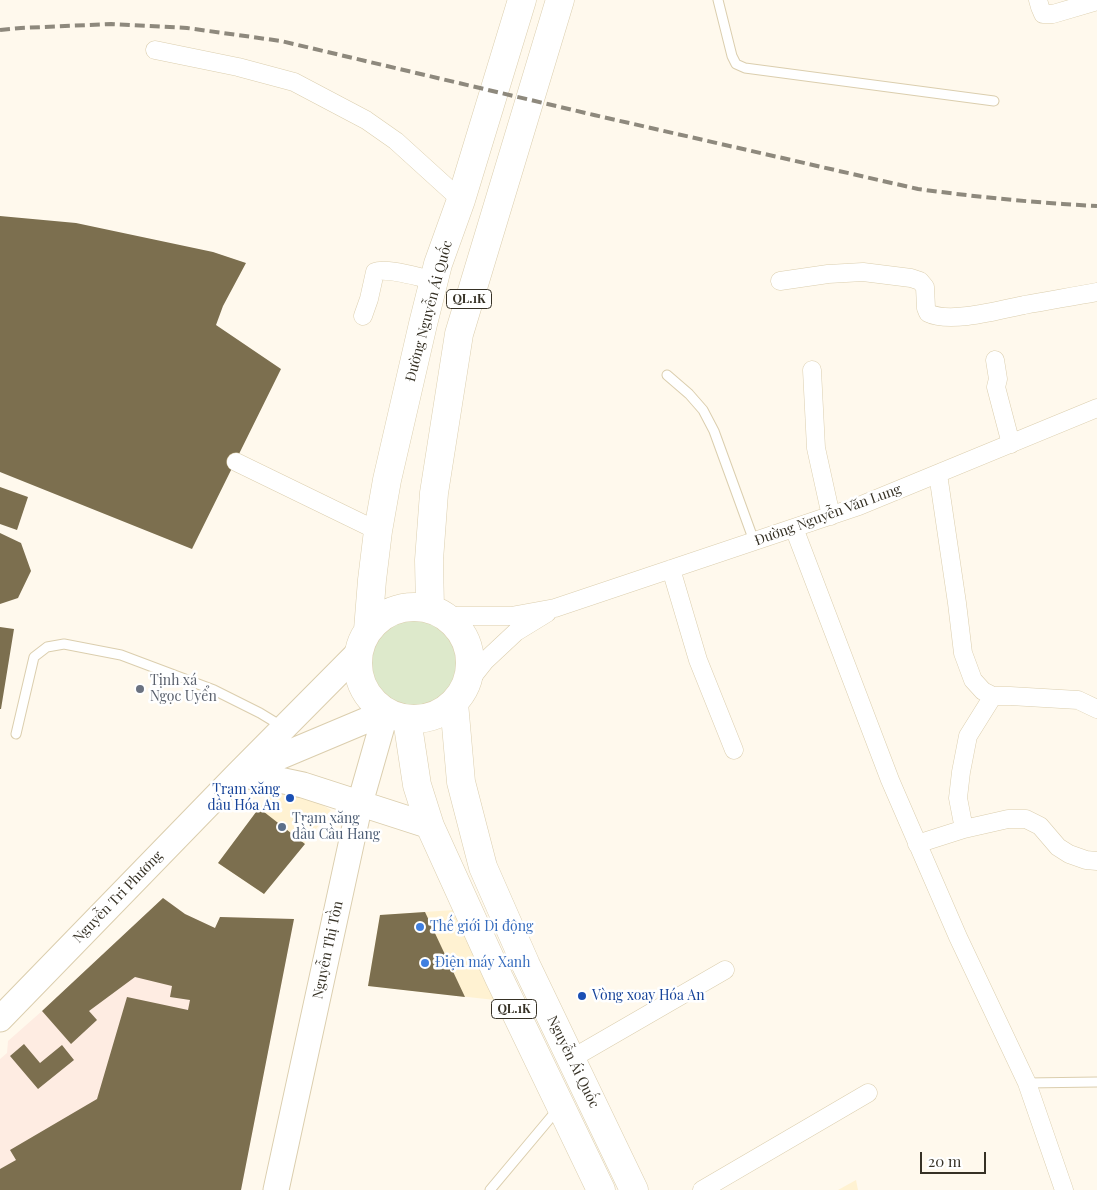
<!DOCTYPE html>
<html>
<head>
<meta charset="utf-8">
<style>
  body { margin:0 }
  #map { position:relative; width:1097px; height:1190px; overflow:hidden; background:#fff9ed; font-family:"Playfair Display",serif }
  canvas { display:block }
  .scale { position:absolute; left:920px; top:1152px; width:66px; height:22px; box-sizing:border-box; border:2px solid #363125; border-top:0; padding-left:6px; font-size:15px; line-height:18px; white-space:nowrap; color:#363125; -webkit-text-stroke:4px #fff; paint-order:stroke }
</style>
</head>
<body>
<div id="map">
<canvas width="1097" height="1190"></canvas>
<div class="scale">20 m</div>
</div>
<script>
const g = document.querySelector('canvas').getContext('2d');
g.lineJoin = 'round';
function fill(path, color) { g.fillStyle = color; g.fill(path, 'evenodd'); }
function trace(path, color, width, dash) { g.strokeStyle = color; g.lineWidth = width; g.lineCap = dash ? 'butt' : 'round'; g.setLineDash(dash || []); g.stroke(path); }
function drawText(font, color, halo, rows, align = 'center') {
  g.font = font + ' "Playfair Display",serif'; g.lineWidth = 5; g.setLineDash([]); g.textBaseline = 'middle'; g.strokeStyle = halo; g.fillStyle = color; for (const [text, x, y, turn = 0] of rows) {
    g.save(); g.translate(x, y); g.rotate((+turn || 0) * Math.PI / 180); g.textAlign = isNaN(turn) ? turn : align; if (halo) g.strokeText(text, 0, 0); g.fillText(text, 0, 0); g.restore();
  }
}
const built = new Path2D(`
  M274,789L314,800L331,810L264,894L218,863Z
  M454,910L495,1000L368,986L380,915Z
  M856,1180L858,1190H838Z`);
const industrial = new Path2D(`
  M163,898L185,914L215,928L220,917L294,919L241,1190H0V1059L7,1053L8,1041L42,1011Z`);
const green = new Path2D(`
  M371 663a43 43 0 1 1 86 0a43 43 0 1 1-86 0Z`);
const building = new Path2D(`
  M0,216L76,223L213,252L246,263L223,306L216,325L281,369L192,549L0,472Z
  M0,487L28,497L17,530L0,524Z
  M0,533L21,543L31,571L18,598L0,604Z
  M0,627L14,629L1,709H0Z
  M259,808L305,844L264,894L218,863Z
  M163,898L185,914L215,928L220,917L294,919L241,1190H0V1169L16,1160L10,1150L97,1099L127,997L188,1010L190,1000L170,997L172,986L135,977L89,1011L97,1020L71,1044L42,1011Z
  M425,912L465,997L368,986L380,915Z
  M24,1044L40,1063L62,1045L74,1060L38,1089L10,1056Z`);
const lane = new Path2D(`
  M718,0L732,56L736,64L745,68L994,101
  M667,375L689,394L703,410L714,431L754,541
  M16,734L34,657L47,647L64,644L121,655L214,690L260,713L283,727
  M1027,1083L1097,1082
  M490,1190L557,1110`);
const street = new Path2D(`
  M1038,0L1040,7L1043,14H1053L1097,1
  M155,50L238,67L294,82L366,120L396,141L461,200
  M780,281L828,274L863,272L911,278L920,281L925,287L926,308L928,313C950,324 1000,310 1024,305C1048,301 1073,296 1097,292
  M363,316L369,299L375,272C386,267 421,278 434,280
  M995,360L998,379L996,387L1011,444
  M812,370L816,448L831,516
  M236,462L378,531
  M938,474L957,603L963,653L973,680L983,691L993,696H1010L1078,700L1097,709
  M794,528L890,780L958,937L1027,1083L1064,1190
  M671,569L698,660L734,750
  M445,616H511L555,608L859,506L1097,408
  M466,685L485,661L516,632L547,613
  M964,829L958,798L961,772L968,736L993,696
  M917,844L964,829L1008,819H1026L1040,826L1058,847L1069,854L1086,860L1097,861
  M571,1059L725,970
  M702,1190L868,1093`);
const secondary = new Path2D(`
  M248,770L386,712
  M237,775L270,778L303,785L430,826
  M0,1019L237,775L358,653
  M276,1190L360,803L386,712`);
const primary = new Path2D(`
  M358 663a56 56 0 1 1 112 0a56 56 0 1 1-112 0Z
  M430,609L429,560L434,493L459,334L560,0
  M368,630L372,580L378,531L387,480L423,324L438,264L461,200L522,0
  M454,703L461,782L483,867L526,965L634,1190
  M407,719L417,785L430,826L499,978L601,1190`);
const rail = new Path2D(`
  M0,30L21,28L111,24L187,28L281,41L594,115L918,189C977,197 1037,203 1097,206`);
const markers = [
  [140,689,5,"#6b7280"],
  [290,798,5,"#1a4fb4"],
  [282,827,5,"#5c6f8a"],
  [420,927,5,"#3f7fe0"],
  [425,963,5,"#3f7fe0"],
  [582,996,5,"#1a4fb4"]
];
const shields = [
  [469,299,45],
  [514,1009,45]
];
const shieldNames = [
  ["QL.1K",469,299],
  ["QL.1K",514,1009]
];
const streetNames = [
  ["Đường Nguyễn Ái Quốc",429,311,-75],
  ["Đường Nguyễn Văn Lung",828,515,-20],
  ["Nguyễn Tri Phương",118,897,-46],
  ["Nguyễn Thị Tồn",328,950,-78],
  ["Nguyễn Ái Quốc",573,1062,64]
];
const worshipNames = [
  ["Tịnh xá",150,681],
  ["Ngọc Uyển",150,697]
];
const transitNames = [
  ["Trạm xăng",280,790],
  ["dầu Hóa An",280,806],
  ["Vòng xoay Hóa An",592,996,"left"]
];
const serviceNames = [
  ["Trạm xăng",292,819],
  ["dầu Cầu Hang",292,835]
];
const shopNames = [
  ["Thế giới Di động",430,927],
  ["Điện máy Xanh",435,963]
];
fill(built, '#fff2d2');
fill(industrial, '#feece2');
fill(green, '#dde9cb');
fill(building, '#7c6f4f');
trace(lane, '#dbceae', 11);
trace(street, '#dbceae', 19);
trace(secondary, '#dbceae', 27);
trace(primary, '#dbceae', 29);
trace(lane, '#fff', 9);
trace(street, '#fff', 18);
trace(secondary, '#fff', 25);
trace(primary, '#fff', 28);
trace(rail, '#8e897d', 4, [10, 5]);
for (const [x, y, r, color] of markers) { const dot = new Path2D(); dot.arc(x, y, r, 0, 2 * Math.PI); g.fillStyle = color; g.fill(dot); trace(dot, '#fff', 2); }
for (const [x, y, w] of shields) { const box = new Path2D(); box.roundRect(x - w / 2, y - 9.5, w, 19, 4); g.fillStyle = '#fff'; g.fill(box); trace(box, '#363125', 1); }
drawText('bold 12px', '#363125', null, shieldNames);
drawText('14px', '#363125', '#fff', streetNames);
drawText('14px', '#5b616d', '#fff', worshipNames, 'left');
drawText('14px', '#164399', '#fff', transitNames, 'right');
drawText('14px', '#4e5e75', '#fff', serviceNames, 'left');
drawText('14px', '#366cbe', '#fff', shopNames, 'left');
</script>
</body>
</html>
